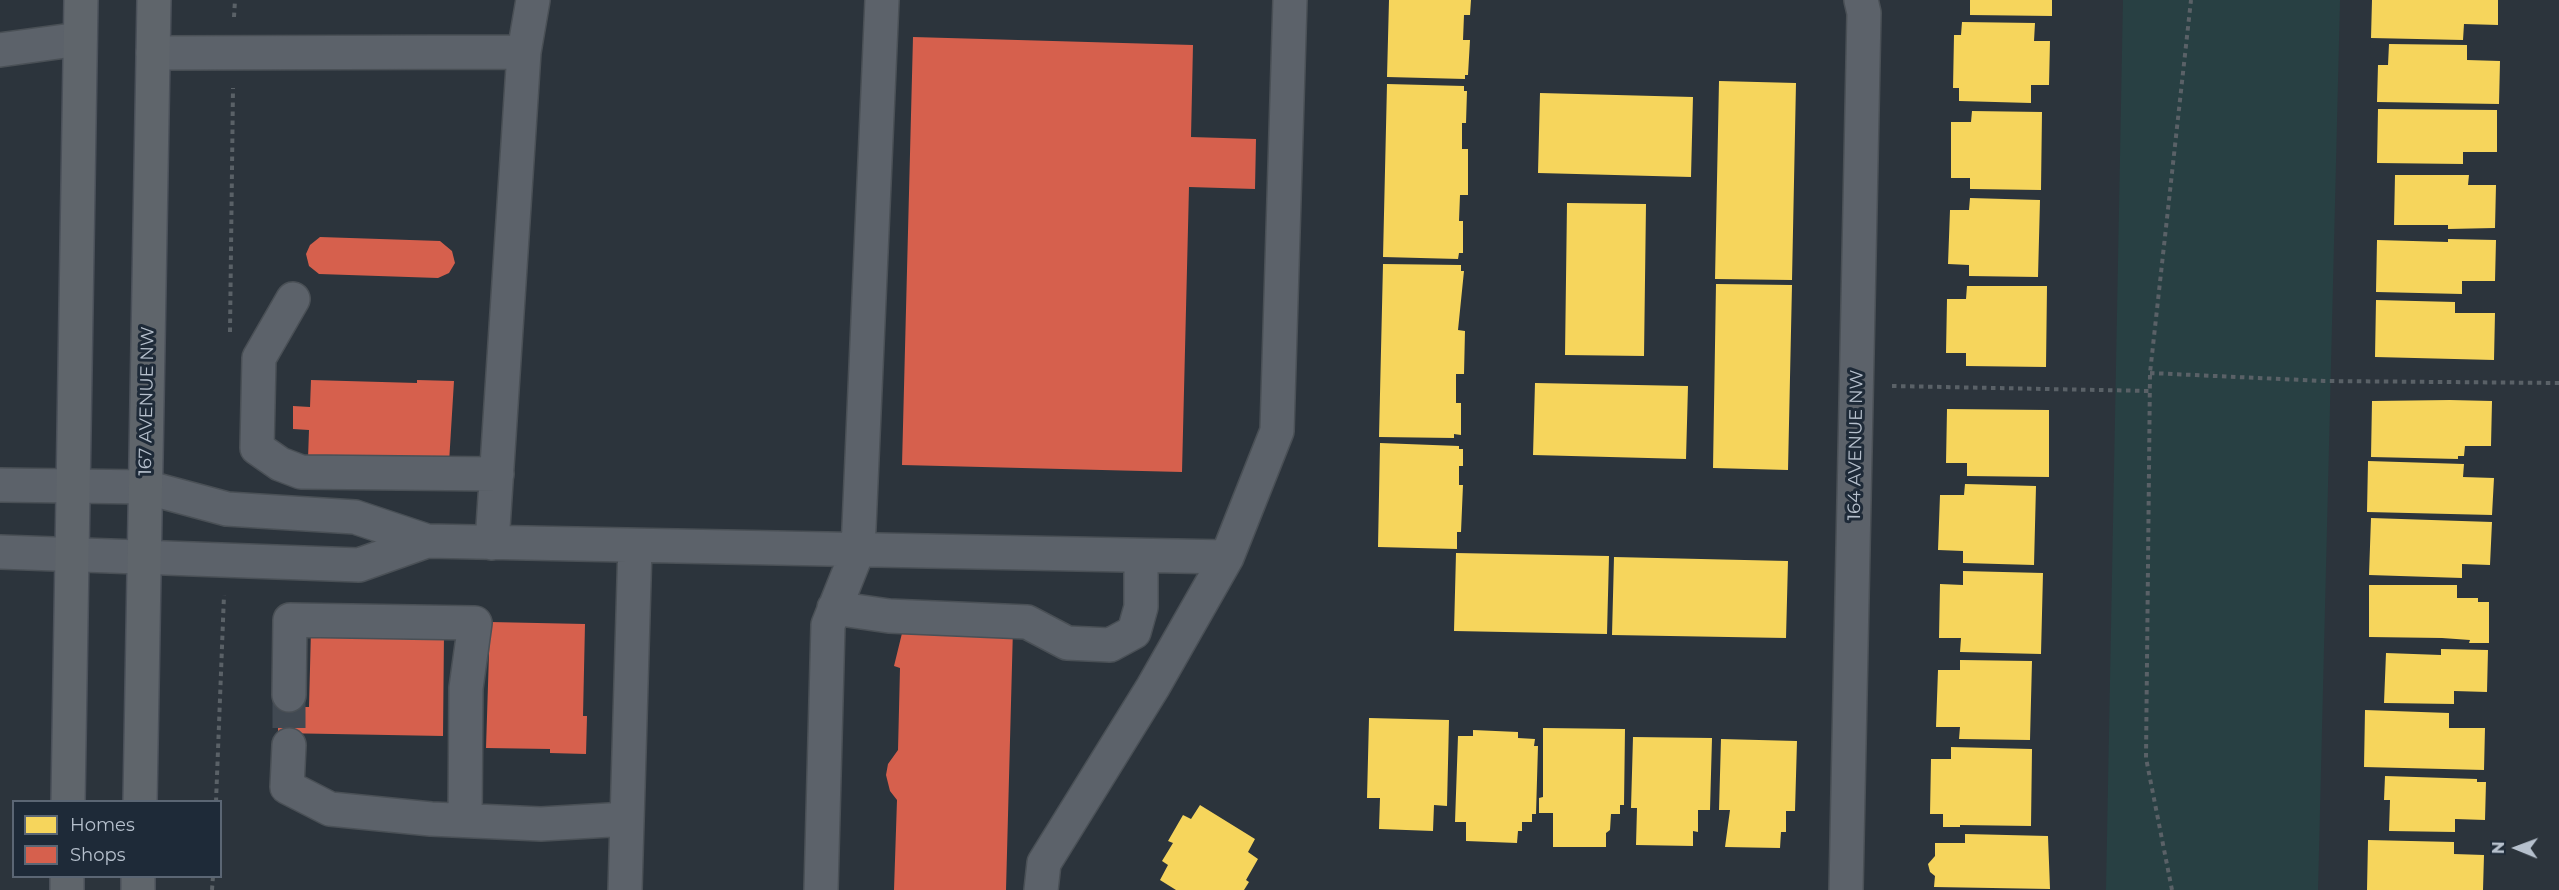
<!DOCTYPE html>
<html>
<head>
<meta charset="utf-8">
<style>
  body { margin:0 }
  #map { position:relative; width:2559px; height:890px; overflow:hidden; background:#2c343c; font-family:Montserrat,sans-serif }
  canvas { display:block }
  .legend { position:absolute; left:12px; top:800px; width:210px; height:78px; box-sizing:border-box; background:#1e2a38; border:2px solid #5b6674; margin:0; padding:8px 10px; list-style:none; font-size:18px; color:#b6c0cd }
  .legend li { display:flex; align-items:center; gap:12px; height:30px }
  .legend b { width:30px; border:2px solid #5b6674 }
  .north { position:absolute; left:2487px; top:818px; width:60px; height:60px; -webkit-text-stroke:4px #1e2a38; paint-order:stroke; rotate:271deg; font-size:16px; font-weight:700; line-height:24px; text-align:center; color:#b6c0cd }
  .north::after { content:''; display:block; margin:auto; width:21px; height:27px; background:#b6c0cd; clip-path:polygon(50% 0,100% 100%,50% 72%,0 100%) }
</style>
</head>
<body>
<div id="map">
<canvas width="2559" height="890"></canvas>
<ul class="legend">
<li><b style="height:16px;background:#f6d55c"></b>Homes</li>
<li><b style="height:16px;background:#d6604d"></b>Shops</li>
</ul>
<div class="north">N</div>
</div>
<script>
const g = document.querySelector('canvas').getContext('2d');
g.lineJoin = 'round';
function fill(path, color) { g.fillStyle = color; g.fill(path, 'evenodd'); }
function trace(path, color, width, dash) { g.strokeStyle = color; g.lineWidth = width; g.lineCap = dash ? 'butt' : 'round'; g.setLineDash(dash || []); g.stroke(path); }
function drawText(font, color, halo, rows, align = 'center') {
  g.font = font + ' Montserrat,sans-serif'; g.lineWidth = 6; g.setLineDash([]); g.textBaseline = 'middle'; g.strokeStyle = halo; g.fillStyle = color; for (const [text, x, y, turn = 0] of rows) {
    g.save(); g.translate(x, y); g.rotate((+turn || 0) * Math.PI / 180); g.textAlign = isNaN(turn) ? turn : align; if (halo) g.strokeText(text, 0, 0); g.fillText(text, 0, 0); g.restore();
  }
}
const green = new Path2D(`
  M2123,0H2340L2318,890H2106Z`);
const homes = new Path2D(`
  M1389,0H1471L1470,15H1464L1463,40H1470L1468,75H1465V79L1387,77Z
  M1970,0H2052V16L1970,15Z
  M2372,0H2498V25L2464,24L2463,40L2371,38Z
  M1962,22L2035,23L2034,41H2050L2049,85H2031V103L1959,101V88H1953L1954,35H1961Z
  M2389,44L2467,45V60L2500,61L2499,104L2377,102L2378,65H2388Z
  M1719,81L1796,83L1792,280L1715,279Z
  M1387,84L1464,86V91H1467L1466,123H1462V149H1468V195H1460L1459,221H1463V253H1459L1458,259L1383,257Z
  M1540,93L1693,97L1691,177L1538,173Z
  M2378,109L2497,110V152H2463V164L2377,163Z
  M1972,111L2042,112L2041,190L1970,189V178H1951V122H1971Z
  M2395,175H2469L2468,185H2496L2495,228L2448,229V225H2394Z
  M1970,198L2040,200L2038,277L1969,276V265L1948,264L1950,210H1969Z
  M1567,203L1646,204L1644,356L1565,355Z
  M2448,239L2496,240L2495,281H2462V294L2376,292L2377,240L2448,242Z
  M1383,264L1461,265V271H1464L1458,330L1465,331L1464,374H1456V403H1461V435L1454,434V438L1379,437Z
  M1716,284L1792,285L1788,470L1713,468Z
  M1967,286H2047L2046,367L1966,366V353H1946L1947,299H1966Z
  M2376,300L2455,302V313H2495L2494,360L2375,357Z
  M1535,383L1688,386L1686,459L1533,455Z
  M2450,400L2492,401L2491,446H2465L2464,456H2458V459L2371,457L2372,401Z
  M1947,409L2049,410V477L1967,476V463H1946Z
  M1380,443L1459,446V449H1463V466H1459V485H1463L1461,532H1457V549L1378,547Z
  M2368,461L2464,464L2463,477L2494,478L2492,515L2367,512Z
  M1965,484L2036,486L2034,565L1963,563V551L1938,550L1940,495H1964Z
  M2371,518L2492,522L2490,565L2462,564V578L2369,575Z
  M1456,553L1609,556L1607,634L1454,631Z
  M1614,557L1788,561L1786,638L1612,635Z
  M1963,571L2043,573L2041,654L1960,652L1961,638H1939L1940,584L1963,585Z
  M2369,585H2457V598H2478V602H2489V643H2469L2470,640L2442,638L2369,637Z
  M2441,649L2488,650L2487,692L2454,691V704L2384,703L2386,653L2441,655Z
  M1960,660L2032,661L2030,740L1959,739L1960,727H1936L1938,670H1960Z
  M2365,710L2449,713V728H2485L2484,770L2364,767Z
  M1369,718L1449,720L1447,806L1434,805L1433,831L1379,829L1380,798H1367Z
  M1543,728L1625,729L1624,805H1620V814H1611L1610,830L1606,833V847H1553V813H1539V798L1543,797Z
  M1473,730L1518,732V738L1535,739L1534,746H1538L1536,814H1532V822H1522V831H1518L1517,843L1466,841V822H1455L1458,736H1473Z
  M1633,737L1712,738L1710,810H1698V832L1693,831V846L1636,845L1637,808H1631Z
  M1721,739L1797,741L1795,811H1786V832H1781L1780,848L1725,847L1730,810H1719Z
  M1951,747L2032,749L2031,826L1960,825V827H1943V814H1930L1931,759H1951Z
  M2385,776L2477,779V782H2486L2485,820L2455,819V832L2389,831L2390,800H2384Z
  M1200,805L1255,839L1248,852L1258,859L1246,880L1249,882L1244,890H1176L1160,880L1168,865L1162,861L1173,843L1168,841L1183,815L1191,819Z
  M1965,834L2048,836L2050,889L1934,887L1935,876L1930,872L1928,864L1935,856V843H1965Z
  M2368,840L2454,842V854L2484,855L2483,890H2367Z`);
const shops = new Path2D(`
  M913,37L1193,45L1191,137L1256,139L1255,189L1189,187L1182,472L902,465Z
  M320,237L440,241L452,251L455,263L449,273L438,278L319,274L309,266L306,254L310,245Z
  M311,380L417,383V380L454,381L449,463L308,459L309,430L293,429V406L310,407Z
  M490,622L585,624L583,716H587L586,754L550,753V749L486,748Z
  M904,625L1013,628L1006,890H894L897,800L890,791L886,775L888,764L898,750L900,668L894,666Z
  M311,630L444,633L443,736L278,733V707H309Z`);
const minorTunnel = new Path2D(`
  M289,695V745`);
const path = new Path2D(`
  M234,17L235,0
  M230,332L233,88
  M2150,373L2324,381L2559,383
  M1892,386L2150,391
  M216,802L224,595
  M212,890L213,876
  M2172,890L2146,758L2150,373L2191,0`);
const minor = new Path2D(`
  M0,50L80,39
  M153,53L524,52
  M293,299L259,358L257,448L280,464L301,472L497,474
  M0,485L145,487L227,509L355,517L427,541L359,565L0,552
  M427,541L1227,557
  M492,543L524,52L533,0
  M834,608L889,616L1027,622L1067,643L1110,645L1134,632L1141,607V556
  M289,695L290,620L475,623L466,688L465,820
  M289,745L287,787L330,809L431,819L541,824L627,819
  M625,890L635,546
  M821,890L828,625L858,550L882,0
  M1041,890L1044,863L1153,687L1227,557L1277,431L1290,0
  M1846,890L1864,13L1861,0`);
const major = new Path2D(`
  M68,802L81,0
  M140,802L154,0
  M67,890V876
  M138,890V876`);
const streetNames = [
  ["167 AVENUE NW",147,401,-89],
  ["164 AVENUE NW",1856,445,-89]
];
fill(green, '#284043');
fill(homes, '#f6d55c');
fill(shops, '#d6604d');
trace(minorTunnel, '#414952', 33, [33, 16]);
trace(minor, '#4a5056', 36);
trace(major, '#4a5059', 36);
trace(path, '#5a6167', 4, [4.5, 4.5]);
trace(minor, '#5c626a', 33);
trace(major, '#5f656b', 33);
drawText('18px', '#b6c0cd', '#1e2a38', streetNames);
</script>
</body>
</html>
